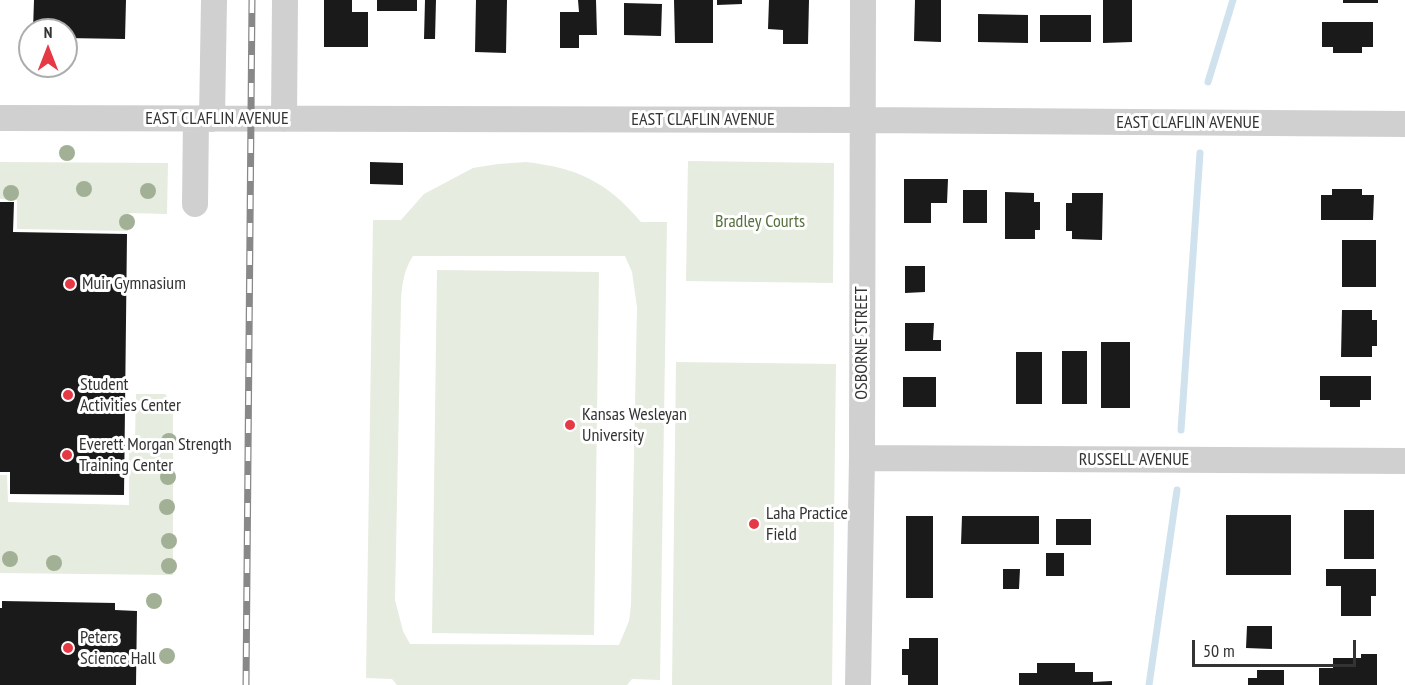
<!DOCTYPE html>
<html>
<head>
<meta charset="utf-8">
<style>
  body { margin:0 }
  #map { position:relative; width:1405px; height:685px; overflow:hidden; background:#fff; font-family:"PT Sans Narrow",sans-serif }
  canvas { display:block }
  .north { position:absolute; left:18px; top:18px; width:60px; height:60px; box-sizing:border-box; background:#fff; border:2px solid #adadad; border-radius:50%; rotate:0deg; font-size:16px; font-weight:700; line-height:24px; text-align:center; color:#333 }
  .north::after { content:''; display:block; margin:auto; width:21px; height:27px; background:#e63946; clip-path:polygon(50% 0,100% 100%,50% 72%,0 100%) }
  .scale { position:absolute; left:1192px; top:640px; width:164px; height:27px; box-sizing:border-box; border:3px solid #333; border-top:0; padding-left:8px; font-size:18px; line-height:21px; white-space:nowrap; color:#333; -webkit-text-stroke:4px #fff; paint-order:stroke }
</style>
</head>
<body>
<div id="map">
<canvas width="1405" height="685"></canvas>
<div class="north">N</div>
<div class="scale">50 m</div>
</div>
<script>
const g = document.querySelector('canvas').getContext('2d');
g.lineJoin = 'round';
function fill(path, color) { g.fillStyle = color; g.fill(path, 'evenodd'); }
function trace(path, color, width, dash) { g.strokeStyle = color; g.lineWidth = width; g.lineCap = dash ? 'butt' : 'round'; g.setLineDash(dash || []); g.stroke(path); }
function drawText(font, color, halo, rows, align = 'center') {
  g.font = font + ' "PT Sans Narrow",sans-serif'; g.lineWidth = 6; g.setLineDash([]); g.textBaseline = 'middle'; g.strokeStyle = halo; g.fillStyle = color; for (const [text, x, y, turn = 0] of rows) {
    g.save(); g.translate(x, y); g.rotate((+turn || 0) * Math.PI / 180); g.textAlign = isNaN(turn) ? turn : align; if (halo) g.strokeText(text, 0, 0); g.fillText(text, 0, 0); g.restore();
  }
}
const green = new Path2D(`
  M688,161L834,163L833,283L686,281Z
  M0,162L168,163L167,214L129,213L128,231L17,229V200L0,199Z
  M526,162C578,168 607,182 641,222H667L660,680L632,679L627,685H397L392,679L366,678L373,220H401L424,194L473,168L498,164ZM625,256L632,272L637,307L631,605L629,621L619,645L410,644L403,631L395,600L401,300C402,284 404,270 413,256Z
  M437,270L599,272L594,635L432,633Z
  M676,362L836,364L832,685H672Z
  M136,394H165L173,404V441H135Z
  M129,449H173V575L0,573V475H7L8,502L129,505Z`);
const stream = new Path2D(`
  M1208,82L1233,0
  M1181,430L1200,153
  M1149,685L1177,490`);
const building = new Path2D(`
  M34,0H126L125,39L66,38V30H33Z
  M324,0H352V12H368V47H324Z
  M377,0H417V11H377Z
  M425,0H436L435,39H424Z
  M476,0H507L506,53L475,52Z
  M578,0H596L597,35H579V48H560V12H579Z
  M674,0H713V43H675Z
  M717,0H742V4L717,5Z
  M769,0H809L808,44H783V30L768,29Z
  M915,0H941V42L914,41Z
  M1103,0H1132V42L1103,43Z
  M1343,0H1378V3H1343Z
  M624,3L662,4L661,36L624,35Z
  M978,14L1028,15V43L978,42Z
  M1040,15H1091V42H1040Z
  M1322,22H1373V47H1362V53H1333V47H1322Z
  M370,162L403,163V185L370,184Z
  M904,179H948L947,203H931V223H904Z
  M1332,189H1362V195H1374L1373,220H1321V195H1332Z
  M963,190H987V223H963Z
  M1005,192L1034,193V202H1040V230H1035V239H1005Z
  M1072,193H1103L1102,240L1072,239V231H1066V203H1072Z
  M0,202H14L13,232L127,234L124,495L10,494V472H0Z
  M1342,240H1376V287H1342Z
  M905,266H925V292L905,293Z
  M1342,310H1372V320H1377V346H1372V357H1341Z
  M905,323H934L933,340H941V351H905Z
  M1101,342H1130V408H1101Z
  M1062,351H1087V404H1062Z
  M1016,352H1042V404H1016Z
  M1320,376H1371V400H1360V407H1330V400H1320Z
  M903,377H936V407H903Z
  M1344,510H1374V559H1344Z
  M1226,515H1291V575H1226Z
  M906,516H933V598H906Z
  M962,516H1039V544H961Z
  M1056,519H1091V545H1056Z
  M1046,553H1064V576H1046Z
  M1003,569H1020L1019,589H1003Z
  M1326,569H1376V596H1371V616H1341V586H1326Z
  M2,601L115,603V610L137,611L136,685H0V608H2Z
  M1247,626H1272V649L1246,648Z
  M909,638H938V685H908V675H902V649H909Z
  M1361,654H1377V685H1319V668H1333V658H1361Z
  M1037,663H1075V672H1093V682L1112,681V685H1019V673H1037Z
  M1257,670H1284V685H1248V678H1257Z`);
const minor = new Path2D(`
  M0,118L863,120L1405,124
  M212,119L214,0
  M284,119L285,0
  M195,204L196,119
  M862,458L1405,461
  M858,685L862,458L863,0`);
const rail = new Path2D(`
  M246,685L252,0`);
const trees = [
  [67,153],
  [84,189],
  [148,191],
  [11,193],
  [127,222],
  [169,441],
  [168,477],
  [167,507],
  [169,541],
  [10,559],
  [54,563],
  [169,566],
  [154,601],
  [167,656]
];
const markers = [
  [70,284,6,"#e63946"],
  [68,395,6,"#e63946"],
  [570,425,6,"#e63946"],
  [67,455,6,"#e63946"],
  [754,524,6,"#e63946"],
  [68,648,6,"#e63946"]
];
const streetNames = [
  ["EAST CLAFLIN AVENUE",217,119],
  ["EAST CLAFLIN AVENUE",703,120],
  ["EAST CLAFLIN AVENUE",1188,123],
  ["OSBORNE STREET",862,343,-90],
  ["RUSSELL AVENUE",1134,460]
];
const parkNames = [
  ["Bradley Courts",760,222]
];
const poiNames = [
  ["Muir Gymnasium",82,284],
  ["Student",80,385],
  ["Activities Center",80,406],
  ["Kansas Wesleyan",582,415],
  ["University",582,436],
  ["Everett Morgan Strength",79,445],
  ["Training Center",79,466],
  ["Laha Practice",766,514],
  ["Field",766,535],
  ["Peters",80,638],
  ["Science Hall",80,659]
];
fill(green, '#e6ecdf');
trace(stream, '#cfe2ee', 7);
fill(building, '#1a1a1a');
trace(minor, '#d0d0d0', 26);
trace(rail, '#888', 7);
trace(rail, '#fff', 4.5, [14]);
g.fillStyle = '#a2b095';
for (const [x, y] of trees) { g.beginPath(); g.arc(x, y, 8, 0, 2 * Math.PI); g.fill(); }
for (const [x, y, r, color] of markers) { const dot = new Path2D(); dot.arc(x, y, r, 0, 2 * Math.PI); g.fillStyle = color; g.fill(dot); trace(dot, '#fff', 2); }
drawText('18px', '#333', '#fff', streetNames);
drawText('18px', '#56703f', '#fff', parkNames);
drawText('18px', '#333', '#fff', poiNames, 'left');
</script>
</body>
</html>
